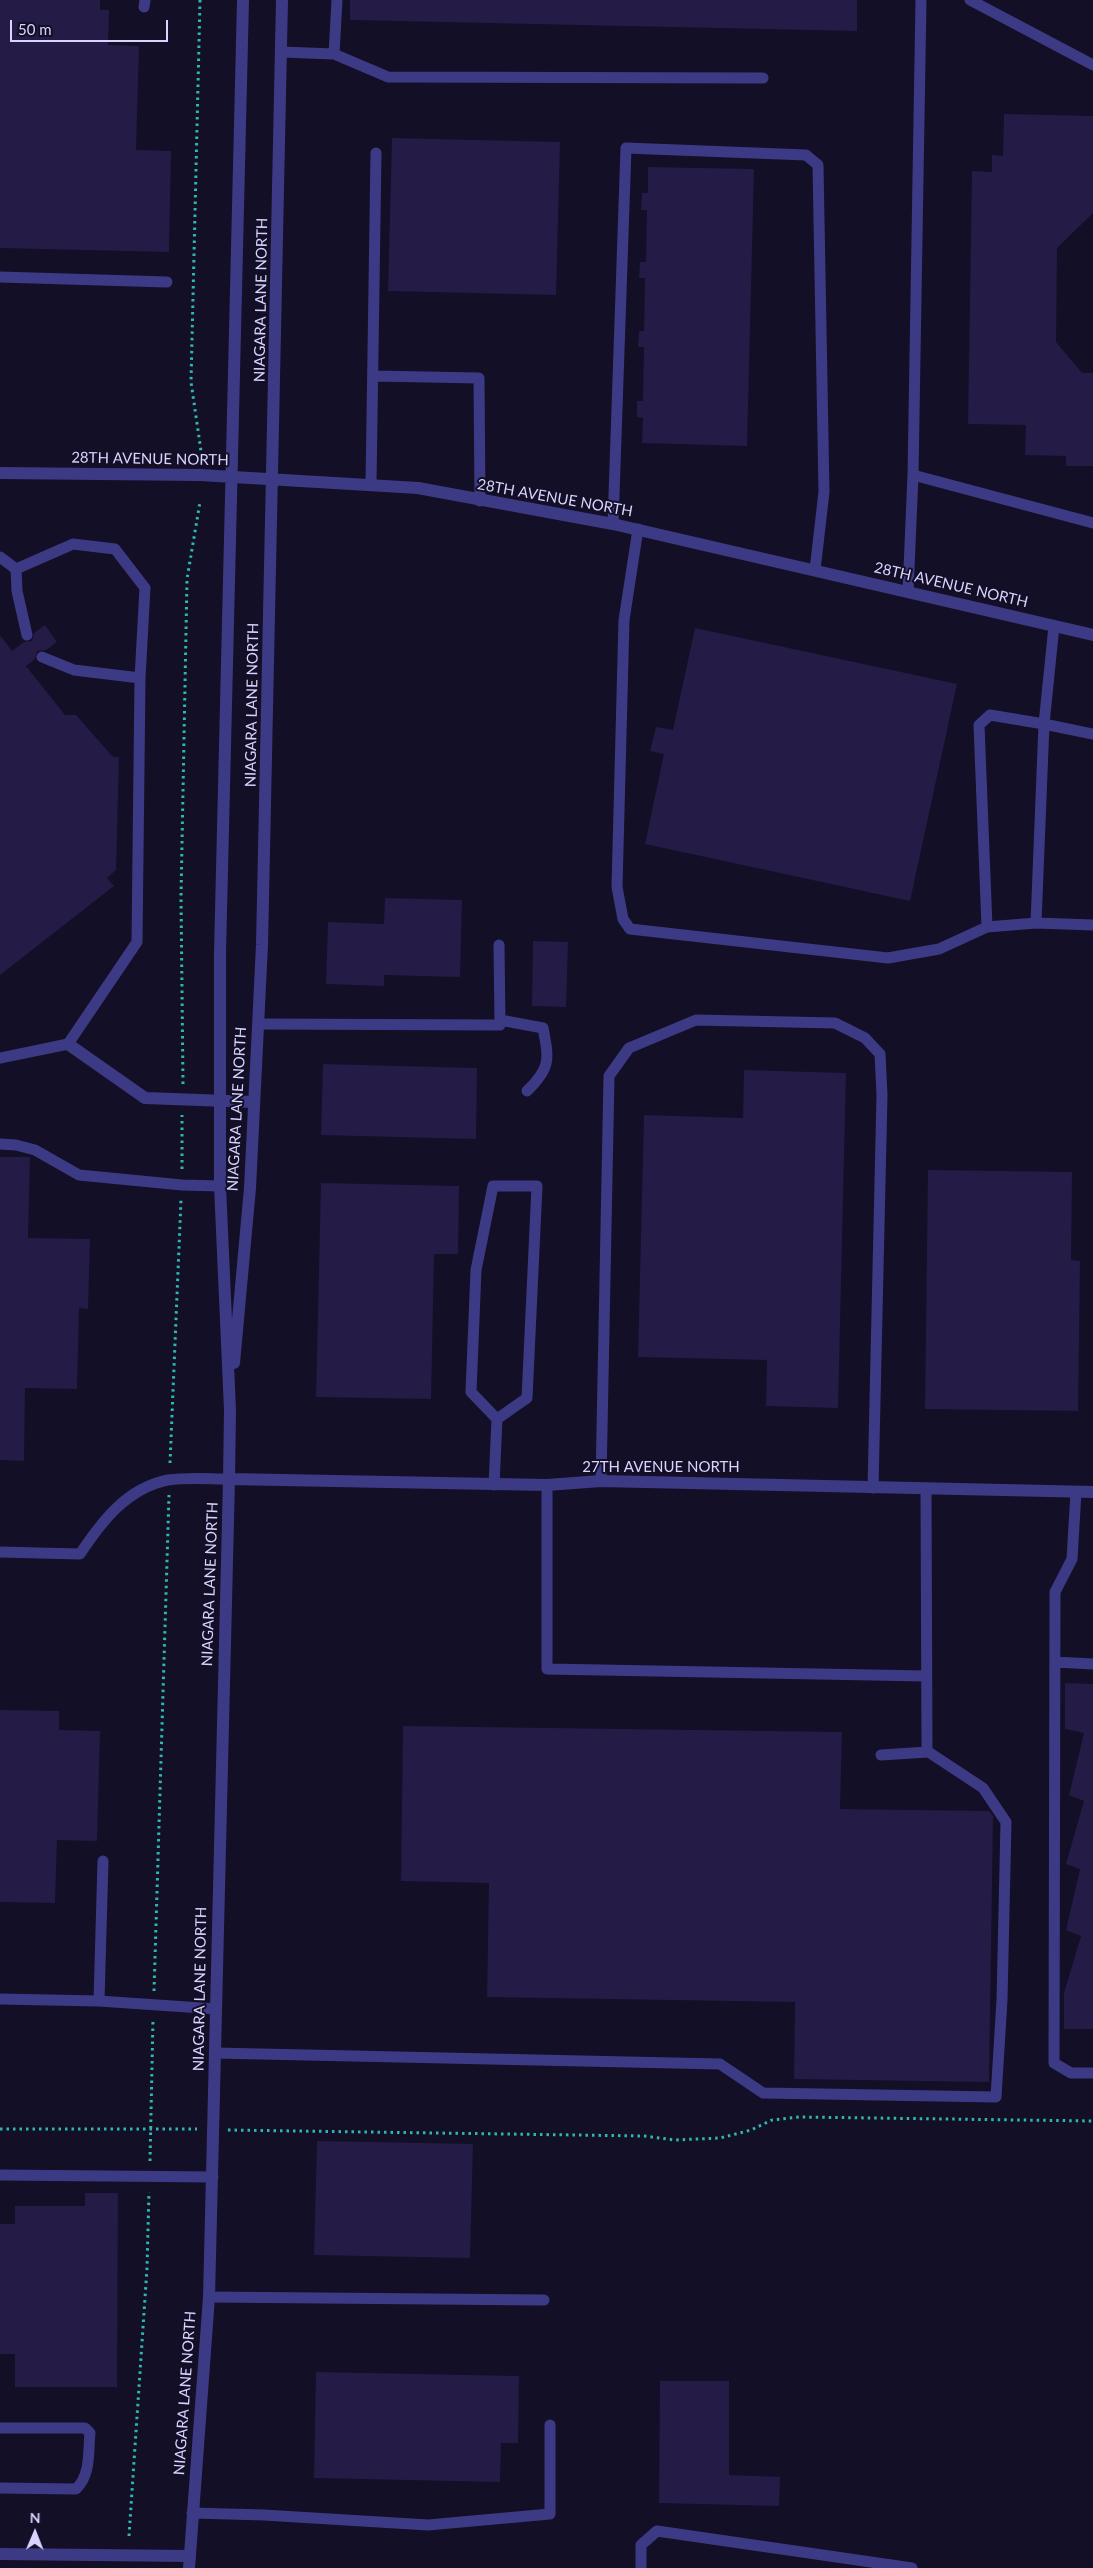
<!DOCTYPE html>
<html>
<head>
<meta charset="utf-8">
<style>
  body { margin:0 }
  #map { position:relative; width:1093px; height:2568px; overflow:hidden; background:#130f26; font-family:Lato,sans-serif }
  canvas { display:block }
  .north { position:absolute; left:10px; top:2508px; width:50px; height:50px; -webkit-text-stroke:4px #130f26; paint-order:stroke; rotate:1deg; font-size:14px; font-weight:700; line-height:20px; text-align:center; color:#d9d4ff }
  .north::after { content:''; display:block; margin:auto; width:18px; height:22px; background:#d9d4ff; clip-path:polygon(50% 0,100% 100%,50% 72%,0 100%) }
  .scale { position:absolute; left:10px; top:20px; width:158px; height:22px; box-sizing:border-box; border:2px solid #d9d4ff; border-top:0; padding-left:6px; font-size:15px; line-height:18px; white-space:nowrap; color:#d9d4ff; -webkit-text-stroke:4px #130f26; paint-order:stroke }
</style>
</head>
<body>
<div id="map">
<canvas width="1093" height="2568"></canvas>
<div class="north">N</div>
<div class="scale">50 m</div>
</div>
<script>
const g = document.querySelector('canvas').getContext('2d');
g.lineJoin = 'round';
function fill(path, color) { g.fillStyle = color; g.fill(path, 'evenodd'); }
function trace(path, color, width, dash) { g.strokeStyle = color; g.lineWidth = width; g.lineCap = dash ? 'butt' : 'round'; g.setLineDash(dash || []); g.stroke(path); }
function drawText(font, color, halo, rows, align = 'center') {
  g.font = font + ' Lato,sans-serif'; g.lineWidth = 4; g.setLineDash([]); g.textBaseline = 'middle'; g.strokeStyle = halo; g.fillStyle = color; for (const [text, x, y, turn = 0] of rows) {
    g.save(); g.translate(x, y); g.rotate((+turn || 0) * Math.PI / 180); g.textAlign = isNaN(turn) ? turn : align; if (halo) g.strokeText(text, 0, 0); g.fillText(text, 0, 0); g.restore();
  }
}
const building = new Path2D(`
  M0,0H100V10H109L108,45L139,46L136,150L171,151L169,252L0,248Z
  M350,0H857V31L350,20Z
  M1004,114L1093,116V213L1057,248L1056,342L1082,373H1093V466H1066V456L1025,455L1026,425L968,424L972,171L992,172V155L1003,156Z
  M392,138L560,142L556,295L388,291Z
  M648,167L754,169L747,446L642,443L643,418L637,417V401H643L644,347H638L639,331H644L645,278H639L640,262H646L647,210H641L642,193H648Z
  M45,625L57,642L46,650L37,651L35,659L26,666L65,715H76L113,757H119L116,870L107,878L114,886L0,975V635L12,651L24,642L32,641L34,633Z
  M695,628L957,684L910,901L645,844L664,754L650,751L656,727L673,730Z
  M385,898L462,900L460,977L384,975V986L326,984L328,922L384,924Z
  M533,941L568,942L566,1007L532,1006Z
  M323,1064L477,1068L476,1139L321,1135Z
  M744,1070L846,1073L838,1408L766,1406L767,1360L638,1357L644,1115L743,1118Z
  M0,1157H30L28,1238L90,1239L88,1309L79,1308L77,1389L25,1388L24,1461L0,1460Z
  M928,1170L1072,1172L1071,1260L1080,1261L1078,1411L925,1409Z
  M321,1183L459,1186L458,1254H434L431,1399L316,1397Z
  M1065,1683L1093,1684V2029H1064V1993L1081,1936L1066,1930L1080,1869L1066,1864L1084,1801L1069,1795L1084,1733L1065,1729Z
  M0,1710L59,1711V1730L100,1731L97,1841L57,1840L55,1903L0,1902Z
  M403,1726L842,1732L840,1809L989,1811L993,1816L989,2082L794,2079L795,2002L487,1997L489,1883L401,1881Z
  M317,2141L473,2144L470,2258L314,2255Z
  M85,2193H118L117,2387H15V2354H0V2224H15V2206H85Z
  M316,2372L519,2376L518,2443H501L500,2482L314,2478Z
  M660,2381H729V2475L780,2477L779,2506L659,2503Z`);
const path = new Path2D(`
  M200,0L191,382L201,451
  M183,1084L181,897L187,579L200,502
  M182,1169V1115
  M170,1463L181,1200
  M154,1991L169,1495
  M0,2129H197
  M228,2130L644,2136L675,2140L720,2138L751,2130L772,2120L799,2117L1093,2121
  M150,2161L153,2019
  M129,2536L147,2268L149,2192`);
const service = new Path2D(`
  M970,0L1093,65
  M144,7L145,0
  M282,52L334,54L388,77L763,78
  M334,54L337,0
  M0,277L167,282
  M374,376L479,378L480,501
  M913,475L1093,523
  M371,484L376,153
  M613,524L626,148L806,155L818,165L824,492L815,570
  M638,529L624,620L617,887L623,919L630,929L888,958L939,949L987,927L1036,923L1093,925
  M0,557L16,569L73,544L115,549L145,588L140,678L137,942L68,1044L0,1058
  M16,569L17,591L27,635
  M908,592L913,475L921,0
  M1054,626L1044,724L1093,734
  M42,657L74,670L140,678
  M987,927L979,725L990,715L1044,724L1036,923
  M500,1020L543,1028C549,1059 551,1068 527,1091
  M258,1024L500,1025L499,945
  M0,1144L16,1145L35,1150L79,1175L182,1185L220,1186
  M601,1481L609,1076L629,1048L696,1020L835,1023L865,1038L880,1054L882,1095L873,1488
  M494,1485L497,1419L471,1392L476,1270L493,1186H537L527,1398L497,1419
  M547,1485V1669L926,1676
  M1076,1492L1072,1559L1055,1592L1054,2063L1071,2073H1093
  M0,1552L80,1554C102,1521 127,1488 168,1480C188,1477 210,1479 229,1479
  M1055,1662L1093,1664
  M881,1755L928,1752
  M0,1999L99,2001L216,2009
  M99,2001L103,1861
  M215,2053L720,2064L763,2093L996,2097L1002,2000L1006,1822L983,1788L927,1751L926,1489
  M0,2175L213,2177
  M209,2297L544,2300
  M0,2428H85L90,2433C88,2452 91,2475 76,2489L0,2488
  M192,2513L264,2515L428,2525L550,2514V2425
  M641,2568V2545L657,2531L912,2568`);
const minor = new Path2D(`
  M68,1044L145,1098L254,1102
  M0,2554L190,2556`);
const tertiary = new Path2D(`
  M0,473L200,475L418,488L613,524L1093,635
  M234,1363L250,1188L262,945L282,0
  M229,1479L547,1485L601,1481L1093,1492
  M189,2568L209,2297L229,1479L230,1410L220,1186V953L243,0`);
const streetNames = [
  ["NIAGARA LANE NORTH",261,300,-89],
  ["28TH AVENUE NORTH",150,459,1],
  ["28TH AVENUE NORTH",555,498,10],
  ["28TH AVENUE NORTH",951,585,13],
  ["NIAGARA LANE NORTH",252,705,-89],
  ["NIAGARA LANE NORTH",237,1109,-87],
  ["27TH AVENUE NORTH",661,1467],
  ["NIAGARA LANE NORTH",210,1584,-88],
  ["NIAGARA LANE NORTH",200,1989,-89],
  ["NIAGARA LANE NORTH",185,2393,-86]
];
fill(building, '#241b47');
trace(path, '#2fb8b0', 3, [2.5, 4]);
trace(service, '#3d3a85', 11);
trace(minor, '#3d3a85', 12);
trace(tertiary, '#3d3a85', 12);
drawText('15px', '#d9d4ff', '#130f26', streetNames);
</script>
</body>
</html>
